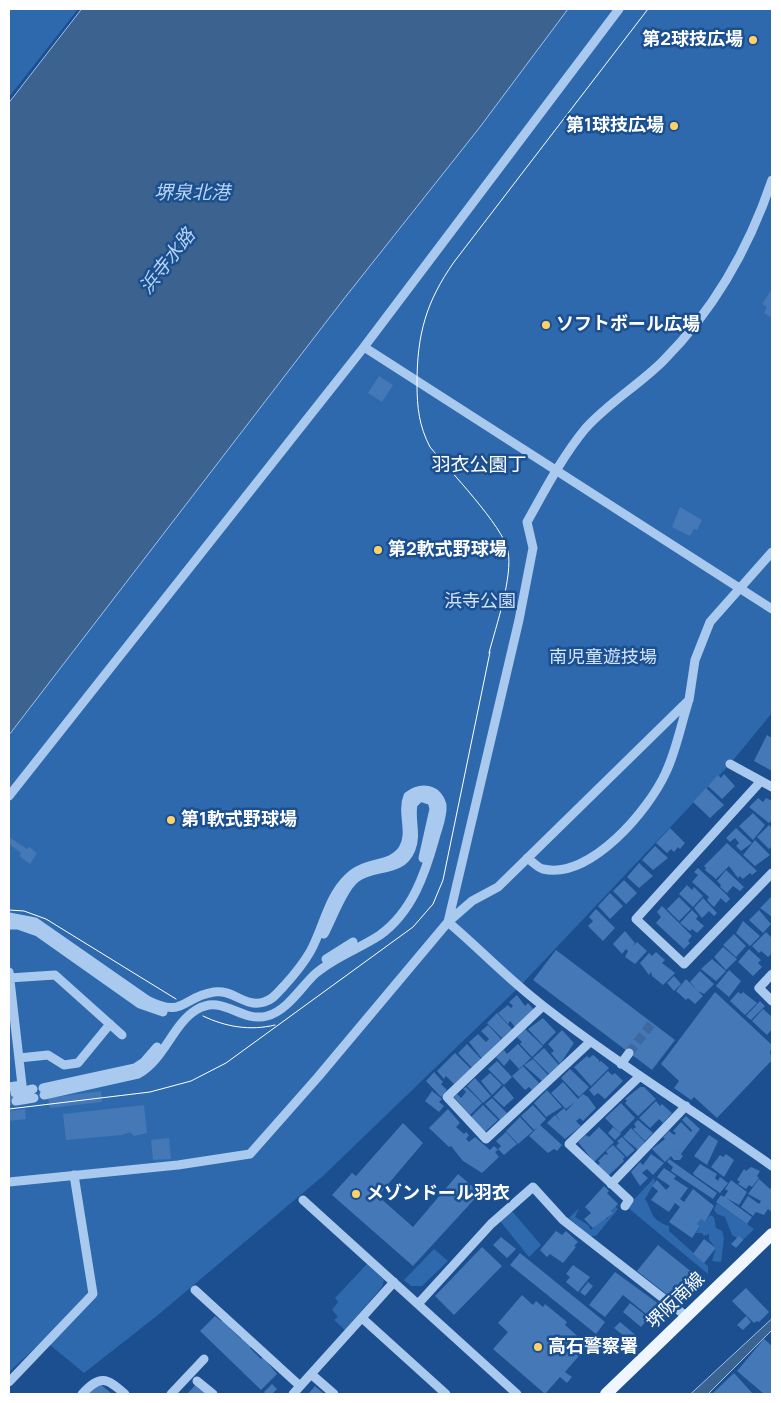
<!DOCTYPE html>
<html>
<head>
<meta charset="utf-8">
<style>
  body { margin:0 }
  #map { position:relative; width:781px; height:1403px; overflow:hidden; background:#1b4f8f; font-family:Manrope,sans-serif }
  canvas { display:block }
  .frame { position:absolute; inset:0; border:10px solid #fff; pointer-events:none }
</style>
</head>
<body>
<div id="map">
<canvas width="781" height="1403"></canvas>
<div class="frame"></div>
</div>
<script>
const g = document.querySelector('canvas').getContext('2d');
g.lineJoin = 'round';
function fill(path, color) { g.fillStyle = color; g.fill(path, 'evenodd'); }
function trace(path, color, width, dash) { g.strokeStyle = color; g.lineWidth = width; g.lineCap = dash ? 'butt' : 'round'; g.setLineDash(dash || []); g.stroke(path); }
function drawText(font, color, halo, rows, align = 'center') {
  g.font = font + ' Manrope,"Noto Sans JP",sans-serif'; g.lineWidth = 5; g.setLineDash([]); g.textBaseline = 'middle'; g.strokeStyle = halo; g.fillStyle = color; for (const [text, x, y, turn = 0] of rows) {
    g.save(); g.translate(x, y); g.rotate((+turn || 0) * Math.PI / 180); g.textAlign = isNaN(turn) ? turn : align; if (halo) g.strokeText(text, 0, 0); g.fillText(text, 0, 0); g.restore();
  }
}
const green = new Path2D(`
  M9,9H78L9,97Z
  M568,9H772V713L730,764L519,987L323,1176L158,1315L84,1373L44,1340L9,1372V735L343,300L480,127Z
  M654,1178L655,1182L645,1199C654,1213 649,1219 669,1226V1231L708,1266V1274L627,1207Z
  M717,1203L754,1229L742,1241L732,1235L725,1217L717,1214L714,1210Z
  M615,1206L618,1209L596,1236H590L569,1218L579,1208L575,1217L588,1225L591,1230L604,1217L607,1219Z
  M511,1210L541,1245L529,1257L500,1221Z
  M710,1215L714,1217L716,1228L722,1231L724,1238L721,1262L712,1261L716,1248L709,1240V1234L704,1236L702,1233H696L700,1227L697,1224L701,1219L705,1222Z
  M434,1249L448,1261L422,1286H411L404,1280Z
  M367,1264L384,1280L382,1287L345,1330L334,1320L338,1317L332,1310L338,1302L335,1298Z`);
const water = new Path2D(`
  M82,9H568L480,127L343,300L9,735V103Z
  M772,1319V1330L708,1394H691Z`);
const building = new Path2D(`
  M772,289V318L764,313L767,307L762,304Z
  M379,376L393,385L382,402L368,393Z
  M680,507L702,520L697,530L694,529L690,536L672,527Z
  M767,735L772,738V771L754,761Z
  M724,774L735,786L722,799L708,786L718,775L721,778Z
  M706,788L724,805L710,818L693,802Z
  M758,798L763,802L766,798L772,801V820L769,823L749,807Z
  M753,813L765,825L753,840L739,826Z
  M769,825L772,828V846L769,849L757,837Z
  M670,828L685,843L680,849L678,847L674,852L671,849L667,853L656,843Z
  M736,828L752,843L741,851L736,846L739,843L735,838L730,842L726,838Z
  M9,837L27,849L29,847L37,853L30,864L19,856L21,853L9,844Z
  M755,840L770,855L755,866L743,855Z
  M727,843L740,855L732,863L740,855L757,871L752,875L750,873L743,879L740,876L738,878L729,866L716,879L705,870L706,868L704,866Z
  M655,846L668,858L653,870L642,860Z
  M639,863L653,876L639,888L627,877Z
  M698,868L726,894L730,899L726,903L721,898L714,907L707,900L709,897L692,882L698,875L694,872Z
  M726,870L744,887L740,891L733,886L727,893L720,887L721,885L717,881Z
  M624,880L637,893L626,904L613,891Z
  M687,885L692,890L694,887L703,896L693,907L679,894Z
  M610,893L623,906L610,919L598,906Z
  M679,897L691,909L679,921L667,909Z
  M771,897L772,898V917L760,908Z
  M703,898L717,913L714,916L709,911L702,918L694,908Z
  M662,906L692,936L688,941L690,943L684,949L656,923L661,917L657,912Z
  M596,909L615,928L603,941L588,926L593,921L589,917Z
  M692,910L698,916L696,919L704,926L697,933L692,929L690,931L680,923Z
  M759,910L771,924L763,933L749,920Z
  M743,921L760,936L750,946L736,933Z
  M625,931L635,943L632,947L637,942L647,951L635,964L625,957L628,951L626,949L622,954L613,944Z
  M766,932L772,938V953L768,957L761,951L759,953L752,946Z
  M734,934L746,946L736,957L723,945Z
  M723,947L737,959L726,970L714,957Z
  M749,949L761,960L758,963L762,967L753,976L738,962Z
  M556,950L675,1040L652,1070L533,980Z
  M656,952L665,960L662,963L675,973L663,985L652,976L651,972L649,975L640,963L649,953L652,956Z
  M712,959L726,971L716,981L701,969Z
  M729,970L741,981L729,997L716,986Z
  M700,971L714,984L704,994L698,991L703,996L695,1004L688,998L686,1000L676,991L686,979L697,990L690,982Z
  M674,976L681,984L674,991L667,983Z
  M715,992L772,1045L770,1053L772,1060L717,1118L694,1097L691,1100L674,1088L679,1081L661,1064Z
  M738,992L741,994L743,992L757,1003L745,1015L730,1001Z
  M517,995L525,1006L528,1003L534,1010L515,1027L510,1021L508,1024L498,1013L508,1005L511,1008L513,1006L509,1002Z
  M760,1001L765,1006L751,1020L746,1016Z
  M763,1009L772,1017V1029L767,1035L752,1021Z
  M497,1013L512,1029L502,1038L487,1023Z
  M543,1018L556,1032L543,1045L528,1029Z
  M488,1025L501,1039L486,1054L487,1056L483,1060L469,1042L478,1034L486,1042L489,1039L481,1031Z
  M525,1029L543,1046L532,1057L520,1044L522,1042L517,1037Z
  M562,1030L574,1043L560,1064L551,1053L554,1051L548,1044Z
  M467,1044L481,1059L472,1068L458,1053Z
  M518,1044L531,1058L519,1069L510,1059L504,1066L496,1057L504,1050L507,1054Z
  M544,1048L559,1065L549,1074L533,1058Z
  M455,1053L471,1069L454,1084L446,1076L444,1079L437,1071Z
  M593,1055L599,1060V1062L601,1061L609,1068L591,1086L574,1067L587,1056L589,1058Z
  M533,1059L548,1075L542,1081L524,1065Z
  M497,1061L512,1077L504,1085L488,1069Z
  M523,1066L539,1083L532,1090L529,1087L525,1090L512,1076Z
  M570,1069L589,1087L579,1097L561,1078Z
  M608,1071L612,1075L615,1073L623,1081L605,1099L598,1093L594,1096L589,1090Z
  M434,1072L443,1082L441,1084L447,1090L441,1097L426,1081Z
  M490,1073L502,1085L492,1095L481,1081Z
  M475,1078L491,1096L483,1103L467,1086Z
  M563,1082L578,1099L583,1094L588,1097L596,1108L583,1121L580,1118L576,1121L581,1126L565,1139L547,1123L555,1115L561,1122L556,1115L564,1108L566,1111L575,1102L566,1109L551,1093Z
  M504,1086L514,1098L504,1107L493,1097Z
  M466,1087L482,1103L470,1115L454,1097L457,1094L461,1098L466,1092L463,1089Z
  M640,1087H644L656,1099L638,1116L625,1103L627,1101L625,1099Z
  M9,1089H15L16,1105H9Z
  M547,1090L562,1107L546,1117L534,1103Z
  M101,1091L102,1102L50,1108L48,1098Z
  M432,1091L442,1099L439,1102L444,1106L439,1112L425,1101Z
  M492,1098L507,1113L500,1120L485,1104Z
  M656,1101L660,1106L662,1104L672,1113L663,1123L659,1119L650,1128L639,1118Z
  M621,1103L635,1118L620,1133L605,1118Z
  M144,1105L147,1133L134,1136L130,1132L122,1135L66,1140L63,1114Z
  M483,1105L498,1120L485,1132L471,1117Z
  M533,1105L546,1119L540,1125L562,1145L557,1151L554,1149L548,1153L529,1136L537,1128L534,1130L521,1116Z
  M25,1109L26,1119L9,1121V1111Z
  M448,1109L460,1123L456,1127L464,1134L466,1132L469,1135L466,1139L469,1142L475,1137L490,1150L494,1146L498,1150L495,1152L499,1157L482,1173L463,1161L451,1146L449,1147L429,1128Z
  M686,1116L700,1129L681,1154L672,1146L683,1156L680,1160H674L671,1156L665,1162L652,1149L665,1139L663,1137L669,1131L674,1135L676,1133L673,1131L681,1122L691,1132L692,1130L682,1120Z
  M520,1117L533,1131L518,1144L506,1131Z
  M638,1120L653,1133L645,1141L633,1129L636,1127L634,1124Z
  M403,1123L423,1143L378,1196L413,1227L458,1174L480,1193L413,1266L332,1195L352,1173L356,1176Z
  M599,1127L614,1142L594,1162L578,1142L586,1135L589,1137Z
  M613,1127L621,1134L615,1140L608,1133Z
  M631,1128L645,1142L638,1150L623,1137Z
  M506,1132L517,1144L504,1155L498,1149L501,1146L496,1141Z
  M709,1135L718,1141L707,1165L694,1156Z
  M622,1137L635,1150L627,1157L616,1146L619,1143L617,1141Z
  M169,1138L171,1159L153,1160L151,1140Z
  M613,1145L625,1157L623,1159L624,1161L608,1176L598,1165L600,1163L598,1161L605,1154L608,1155L606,1151Z
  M651,1154L664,1163L653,1175L647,1169L642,1173L648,1178L640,1186L631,1172L640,1162L643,1165Z
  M726,1154L734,1160L724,1177L711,1167L720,1155L723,1157Z
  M669,1159L717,1193L713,1199L671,1171L673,1167L667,1162Z
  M700,1164L717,1174L715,1178L718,1181L720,1177L728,1183L720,1193L694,1175L693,1173Z
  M751,1167L760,1171L757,1176L759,1178L752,1187L749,1185L746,1189L738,1184L740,1182L737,1180L744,1169L746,1171Z
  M664,1168L676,1176L674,1179L688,1188L680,1199L684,1202L693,1189L714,1206L705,1222L701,1219L697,1224L700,1226L692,1238L669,1222L680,1207L675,1203L669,1212L651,1200L658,1191L652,1186L657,1180L666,1190L670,1186L657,1177Z
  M759,1179L770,1189L772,1186V1212L768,1209L764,1215L756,1212L753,1216L741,1207L748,1196L759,1204L761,1201L748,1194Z
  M731,1180L747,1192L739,1205L726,1198L752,1217L747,1224L716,1202L721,1195L724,1197L728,1191L725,1189Z
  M604,1186L609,1191L607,1193L618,1204L611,1211L613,1213L593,1228L584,1219L591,1213L585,1207Z
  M556,1231L562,1235L566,1231L578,1242L574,1246L576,1247L563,1263L550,1254L547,1257L540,1250Z
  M739,1236L743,1240L736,1248L731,1244Z
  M501,1237L516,1249L507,1258L493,1245Z
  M704,1239L716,1248L704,1263L693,1254Z
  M658,1245L698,1277L679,1304L637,1271Z
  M482,1247L502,1266L454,1315L435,1296Z
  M520,1253L605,1322L596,1334L510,1265Z
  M573,1265L590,1277L578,1292L566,1282L570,1277L566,1274Z
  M615,1272L659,1304L655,1310L660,1304L667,1310L657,1323L623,1295L605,1317L589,1305Z
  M588,1282L593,1286L585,1296L580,1292Z
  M746,1288L769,1312L759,1322L757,1321L754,1323L732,1301Z
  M522,1295L533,1305L536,1301L543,1307L545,1304L567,1322L565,1325L582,1340L578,1344L584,1350L565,1372L572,1377L567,1383L560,1377L545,1394L493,1349L508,1332L498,1323Z
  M630,1303L649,1318L641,1327L623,1312Z
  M215,1316L221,1321L223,1319L232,1327L230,1328L241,1339L242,1337L252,1346L250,1348L261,1359L263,1357L277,1374L261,1390L200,1331Z
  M746,1316L751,1322L743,1330L737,1325Z
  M620,1322L638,1337L633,1343L614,1328Z
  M764,1339L772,1346V1394H764L737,1371Z
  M734,1373L753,1394H712Z
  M98,1382L112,1394H88Z
  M196,1384L207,1394H187Z
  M272,1384L277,1389L272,1394H266L264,1392Z
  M315,1386L324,1394H308Z`);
const minorTunnel = new Path2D(`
  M629,1053L652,1023`);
const minor = new Path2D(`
  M364,347L772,609
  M730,764L772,787
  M761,781L636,919L684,964L772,873
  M9,796L364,347L619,9
  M527,858C532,861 538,868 543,869C590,880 649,810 666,772C676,751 681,725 688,703
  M9,917L35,922L147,1000C185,1019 181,997 214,992C233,989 245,1008 264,1002C273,1000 278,992 284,986C294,975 303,964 310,952C323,929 328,897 348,878C365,860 391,868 403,849C413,833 401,813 408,796C421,786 437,788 442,805C443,816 438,827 435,838C425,874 412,912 380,935C359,949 334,957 315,974C301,987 287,1011 267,1016C240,1023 223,993 196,1010C173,1024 164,1060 138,1074L44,1095
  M448,922L519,620L533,548L527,522C545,490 562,457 585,429C608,403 639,385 663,361C714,310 749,248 772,180
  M448,922C480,949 509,980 542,1005C616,1063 696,1112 772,1166
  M9,925H18L38,932L140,1004L163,1012
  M324,934C332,919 343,888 356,878C374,864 401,874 411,849C417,835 410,819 413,804L420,797L432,801L434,809L423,858
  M326,959L353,942
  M9,972L22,1085L9,1087
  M772,974L759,988L772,1001
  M9,978L55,975L122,1035
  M543,1006L447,1097L486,1139L590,1042
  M19,1058L48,1055L64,1065L78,1063L110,1024
  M621,1064L629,1053
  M43,1088L135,1068L144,1062L157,1047
  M15,1093L33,1089
  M16,1101L34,1098
  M9,1182L178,1165L250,1154L318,1077L448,922L472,901L498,887L689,700L695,660L710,622L772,552
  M611,1184L686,1106
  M303,1200L517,1394
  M625,1206L629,1200L569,1144L640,1076
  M195,1290L300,1386
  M418,1304L491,1224L533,1187L563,1220L686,1316
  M362,1318L446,1394
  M311,1374L334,1394
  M197,1381L213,1394
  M9,1382L93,1294L74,1175
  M82,1394C100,1375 106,1377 125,1394
  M171,1394L204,1359
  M293,1394L394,1282`);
const major = new Path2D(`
  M606,1394L772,1234`);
const tram = new Path2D(`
  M489,653C496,626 513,577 508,551C504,527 448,469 430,447C419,426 417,407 417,384C417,334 426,302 454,262L648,9
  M9,910L24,911L46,919L176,999
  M203,1016C226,1027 250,1031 275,1025
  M9,1109L150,1092L191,1081L226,1063L413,927L433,904L443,880L490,652`);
const markers = [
  [753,40,5,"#ffd166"],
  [674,126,5,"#ffd166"],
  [546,325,5,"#ffd166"],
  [378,550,5,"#ffd166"],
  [171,820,5,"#ffd166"],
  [356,1194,5,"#ffd166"],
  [538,1347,5,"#ffd166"]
];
const poiNames = [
  ["第2球技広場",743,40,"right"],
  ["第1球技広場",664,126,"right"],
  ["ソフトボール広場",556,325],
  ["第2軟式野球場",388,550],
  ["第1軟式野球場",181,820],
  ["メゾンドール羽衣",366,1194],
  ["高石警察署",548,1347]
];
const parkNames = [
  ["浜寺公園",480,602],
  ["南児童遊技場",603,658]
];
const streetNames = [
  ["堺阪南線",676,1301,-44]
];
const waterNames = [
  ["堺泉北港",192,194],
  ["浜寺水路",168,262,-52]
];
const neighbourhoodNames = [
  ["羽衣公園丁",479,466]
];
fill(green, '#2e69ad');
fill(water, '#3c6290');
trace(water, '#9cc4f0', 1);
fill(building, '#4478b7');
trace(minorTunnel, '#3d69a0', 9, [9, 4.5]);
trace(minor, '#a9c9ee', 9);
trace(major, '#f0f6ff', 12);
trace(tram, '#fff', 1);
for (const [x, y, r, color] of markers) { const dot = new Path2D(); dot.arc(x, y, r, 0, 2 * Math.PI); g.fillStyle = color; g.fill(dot); trace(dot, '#1b4f8f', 2); }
drawText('bold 18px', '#fff', '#1b4f8f', poiNames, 'left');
drawText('18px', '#cfe3fa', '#1b4f8f', parkNames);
drawText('18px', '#fff', '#1b4f8f', streetNames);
drawText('italic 19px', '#b5d3f5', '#1b4f8f', waterNames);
drawText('19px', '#fff', '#1b4f8f', neighbourhoodNames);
</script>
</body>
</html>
